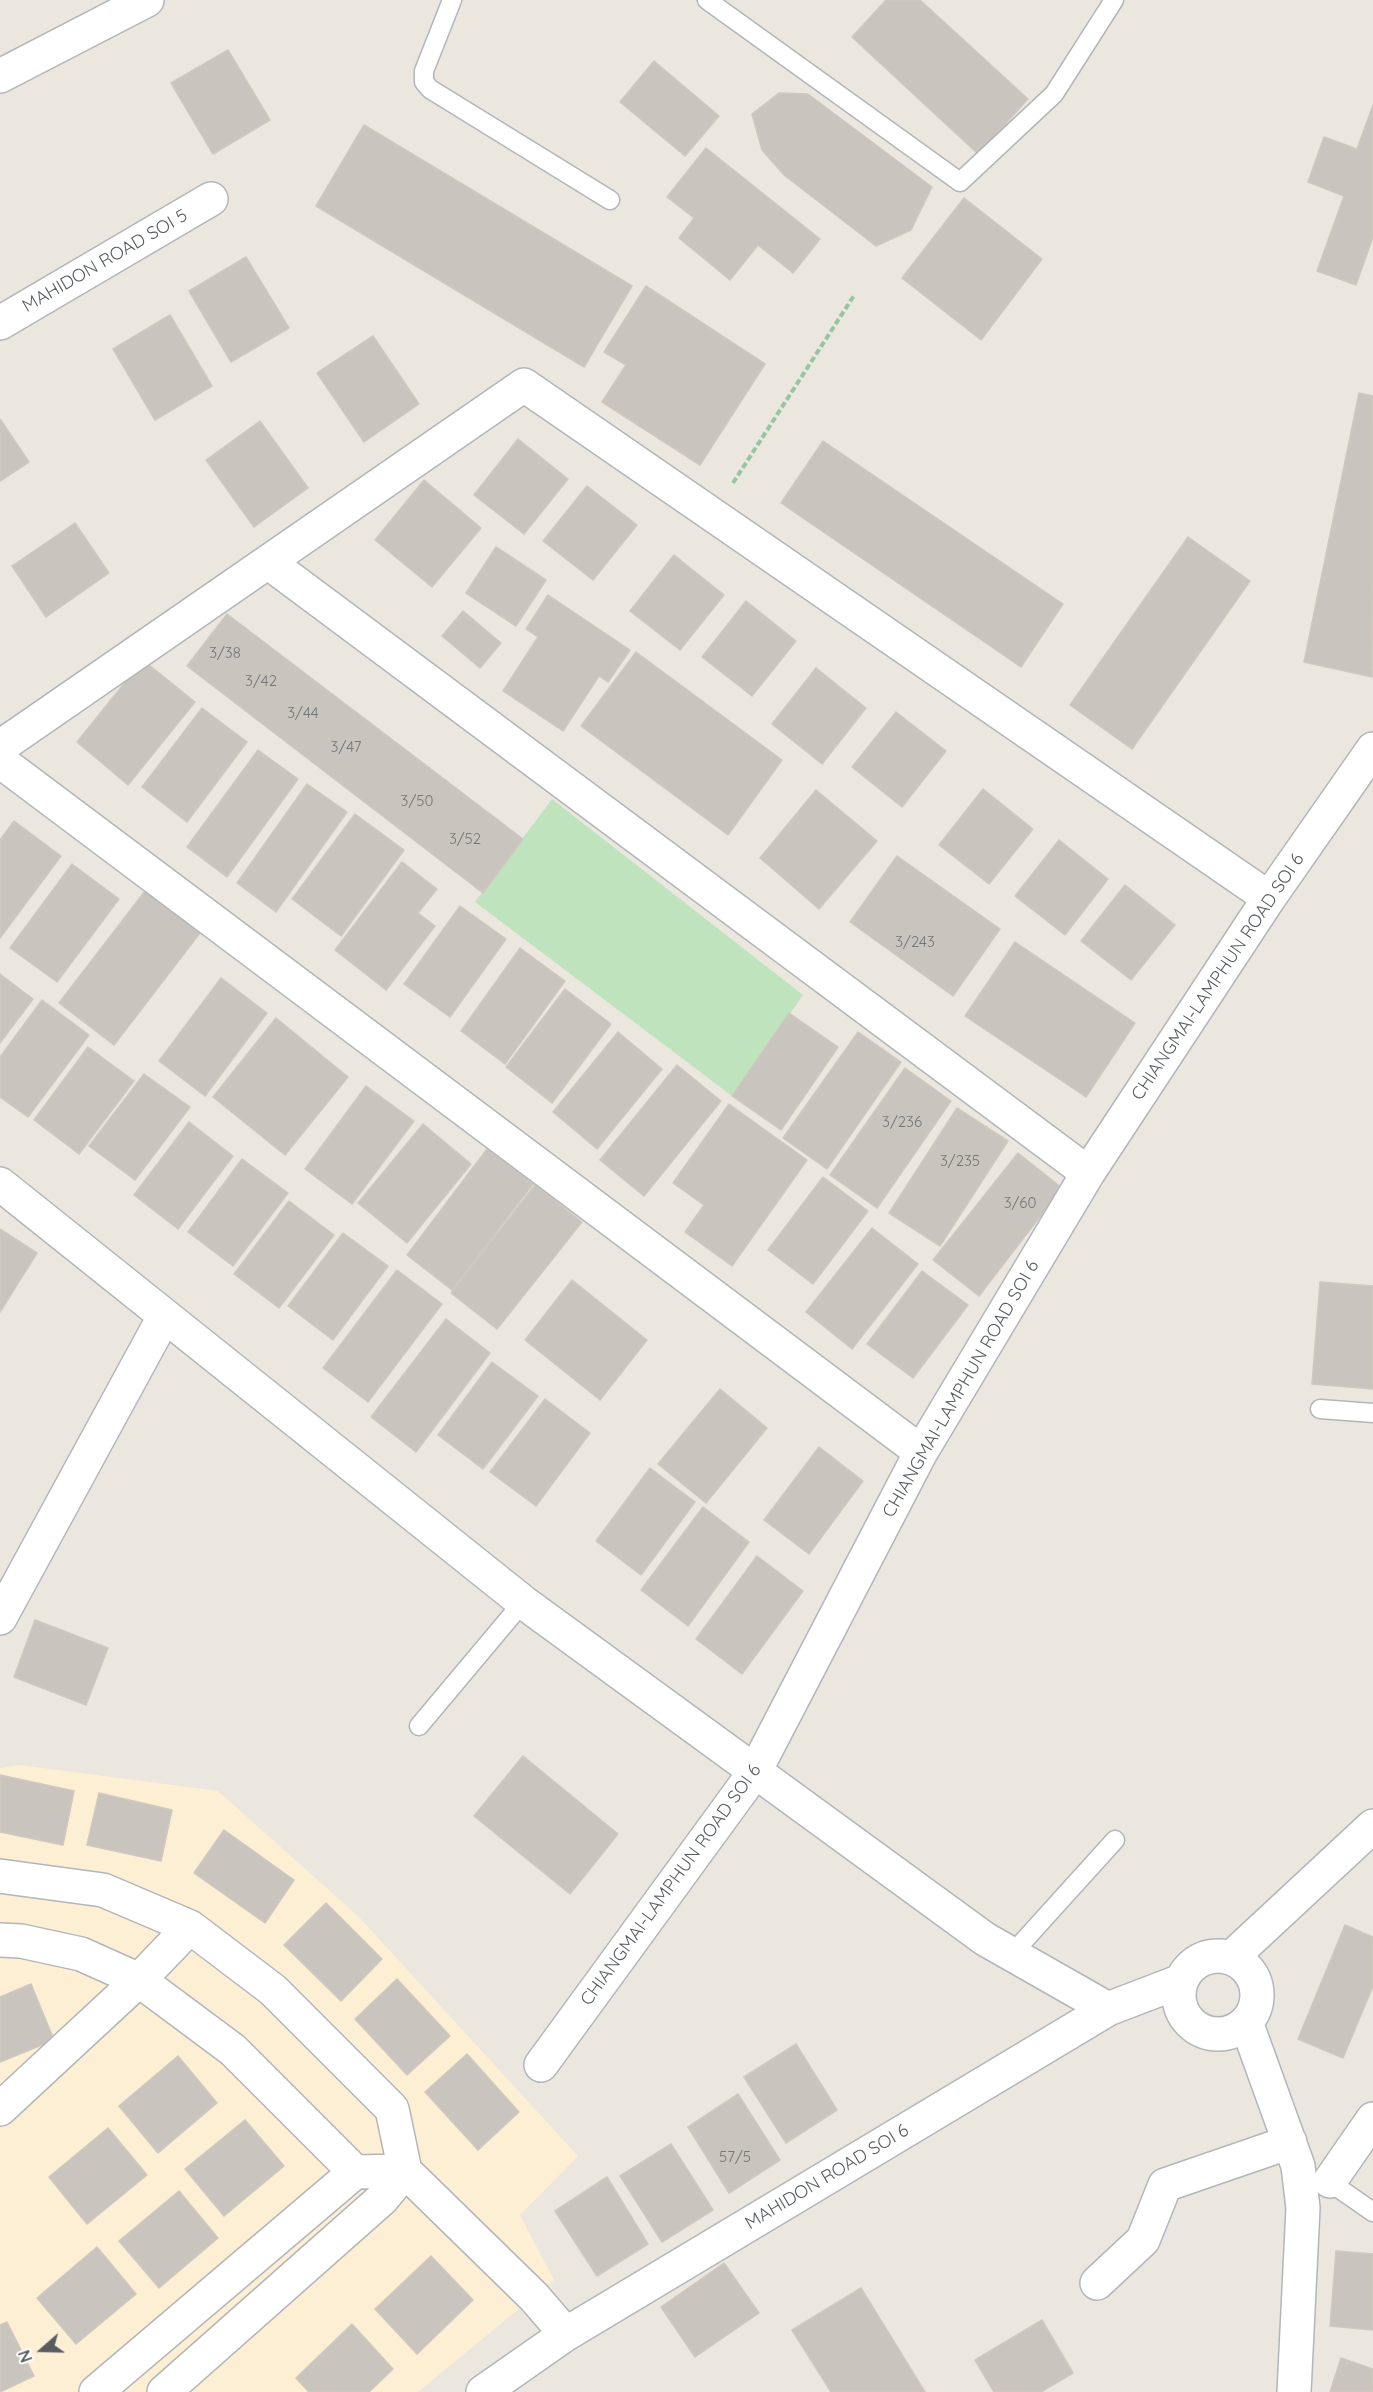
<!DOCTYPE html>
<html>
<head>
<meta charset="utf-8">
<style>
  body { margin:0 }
  #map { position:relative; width:1373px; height:2392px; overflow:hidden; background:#ebe7df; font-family:Quicksand,sans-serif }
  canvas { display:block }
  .north { position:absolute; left:12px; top:2320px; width:60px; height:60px; -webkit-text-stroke:4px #fff; paint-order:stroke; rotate:250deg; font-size:16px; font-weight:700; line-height:24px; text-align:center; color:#585d60 }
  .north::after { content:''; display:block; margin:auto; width:21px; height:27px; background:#585d60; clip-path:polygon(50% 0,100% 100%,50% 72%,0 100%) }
</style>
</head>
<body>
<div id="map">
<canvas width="1373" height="2392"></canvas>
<div class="north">N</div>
</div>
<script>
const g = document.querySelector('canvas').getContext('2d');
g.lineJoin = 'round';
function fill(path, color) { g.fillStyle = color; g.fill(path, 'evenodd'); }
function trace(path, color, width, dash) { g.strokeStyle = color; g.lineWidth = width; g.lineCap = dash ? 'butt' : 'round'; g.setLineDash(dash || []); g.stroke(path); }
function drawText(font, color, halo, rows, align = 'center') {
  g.font = font + ' Quicksand,sans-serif'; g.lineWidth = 4.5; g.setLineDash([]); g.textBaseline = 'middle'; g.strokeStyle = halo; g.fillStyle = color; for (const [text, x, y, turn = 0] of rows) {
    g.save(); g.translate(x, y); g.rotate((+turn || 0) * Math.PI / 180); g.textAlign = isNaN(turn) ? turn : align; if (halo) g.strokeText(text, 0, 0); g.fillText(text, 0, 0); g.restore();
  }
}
const commercial = new Path2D(`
  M20,1765L218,1791L358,1916L578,2156L520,2215L554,2280L418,2392H0V1768Z`);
const green = new Path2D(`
  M552,799L803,995L732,1096L475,902Z`);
const building = new Path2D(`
  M886,0H920L1028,99L978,154L852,37Z
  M228,50L270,120L213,154L171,83Z
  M654,61L719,116L685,156L620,102Z
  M779,93L808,94L932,187L911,230L876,246L784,175L762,150L752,114Z
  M1373,105V237L1356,285L1317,271L1344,196L1308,182L1324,137L1357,149Z
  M364,125L632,286L584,367L316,206Z
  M706,148L820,239L793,273L758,245L730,280L679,238L694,218L667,197Z
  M964,198L1042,259L981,340L902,278Z
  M246,257L289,328L231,362L189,291Z
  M646,286L765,364L700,465L602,402L626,365L604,352Z
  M170,315L212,386L155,420L113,349Z
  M373,336L419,404L364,442L317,373Z
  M1359,393L1373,396L1372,677L1304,662Z
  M0,419L29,462L0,481Z
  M260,421L308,488L254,527L206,460Z
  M518,439L568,479L524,534L474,495Z
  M823,441L1063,604L1021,667L781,503Z
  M424,480L481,528L432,587L375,540Z
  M587,486L637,525L593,580L543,541Z
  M75,523L109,573L46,617L12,566Z
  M1188,537L1250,581L1132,749L1070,705Z
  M496,547L546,580L516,626L466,593Z
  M674,555L724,595L680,650L630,611Z
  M548,595L630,650L608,682L599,676L563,731L503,691L538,637L526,629Z
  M746,601L796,641L752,696L702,657Z
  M463,611L501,643L480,668L442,636Z
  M227,614L523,839L483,893L187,666Z
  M636,652L782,760L728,835L581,726Z
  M143,660L195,702L128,785L77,742Z
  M816,668L866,708L822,764L772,724Z
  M202,708L247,742L187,822L142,787Z
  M896,712L946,751L902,807L852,767Z
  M258,750L298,779L227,877L187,847Z
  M307,784L347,812L276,912L237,883Z
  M983,789L1033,829L989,884L939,845Z
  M816,790L877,841L819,909L760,858Z
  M355,814L404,850L341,936L292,899Z
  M14,821L61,856L0,938V840Z
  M1059,840L1108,879L1065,935L1015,896Z
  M897,856L1000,929L953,996L850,922Z
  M402,862L437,889L418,913L435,926L386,990L335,950Z
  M72,864L119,899L57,982L10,948Z
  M1125,885L1175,925L1131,980L1081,941Z
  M145,891L200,933L114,1045L59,1003Z
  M460,906L506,939L450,1017L404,984Z
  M1015,942L1135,1023L1086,1097L965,1016Z
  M520,948L565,981L505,1064L461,1031Z
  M0,974L33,999L0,1043Z
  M221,978L267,1013L205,1096L159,1061Z
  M565,989L611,1024L552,1103L506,1067Z
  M42,1000L89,1035L28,1117L0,1097V1057Z
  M789,1013L838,1047L781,1130L732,1096Z
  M276,1018L348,1077L285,1155L213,1097Z
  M618,1032L662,1069L597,1149L553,1112Z
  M858,1032L901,1062L827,1169L783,1138Z
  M88,1047L134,1081L79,1154L34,1120Z
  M677,1065L721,1101L644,1196L600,1160Z
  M905,1068L951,1101L877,1208L830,1175Z
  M144,1074L190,1107L135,1180L89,1146Z
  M366,1086L414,1121L352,1204L305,1169Z
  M729,1104L807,1160L732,1266L685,1232L704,1205L673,1183Z
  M957,1108L1008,1141L940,1246L889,1213Z
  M189,1122L233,1156L178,1229L134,1195Z
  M423,1124L471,1164L407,1243L358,1203Z
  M487,1149L533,1184L452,1290L407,1255Z
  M1018,1153L1062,1188L979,1296L933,1260Z
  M242,1159L288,1193L233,1266L188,1232Z
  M823,1177L868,1211L813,1284L768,1250Z
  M535,1185L582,1222L497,1329L451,1293Z
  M289,1201L334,1235L279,1308L234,1274Z
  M872,1228L918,1264L852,1349L806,1312Z
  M0,1229L37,1253L0,1312Z
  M343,1233L388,1266L333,1340L288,1306Z
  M397,1270L442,1304L368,1402L323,1368Z
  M922,1271L968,1305L913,1378L867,1344Z
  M572,1280L647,1340L600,1400L525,1340Z
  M1320,1282L1373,1286V1389L1312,1384Z
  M446,1319L490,1353L416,1452L371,1417Z
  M492,1362L538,1396L483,1469L438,1435Z
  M720,1389L767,1428L706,1503L658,1464Z
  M545,1399L590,1433L536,1506L490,1472Z
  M819,1447L863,1481L809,1554L764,1520Z
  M650,1468L695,1502L641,1575L596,1541Z
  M703,1507L749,1542L688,1626L641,1590Z
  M757,1556L803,1591L742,1674L696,1639Z
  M35,1620L108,1648L86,1705L14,1677Z
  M523,1756L618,1834L570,1894L474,1816Z
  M0,1775L74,1791L63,1845L0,1832Z
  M99,1793L172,1810L161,1861L87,1845Z
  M224,1830L294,1880L265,1923L194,1873Z
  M326,1903L382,1959L341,2001L284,1945Z
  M1345,1925L1373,1937V1986L1343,2058L1298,2039Z
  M397,1979L450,2036L407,2075L355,2019Z
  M31,1984L54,2040L0,2062V1997Z
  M796,2044L837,2110L786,2143L744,2077Z
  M467,2054L519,2112L478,2150L425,2092Z
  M178,2056L217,2103L158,2153L119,2106Z
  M738,2094L780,2160L729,2193L688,2127Z
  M245,2120L284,2166L224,2216L185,2169Z
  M108,2128L147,2175L87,2224L49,2177Z
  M671,2144L713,2210L662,2242L620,2176Z
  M607,2177L648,2244L597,2276L555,2211Z
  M179,2191L218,2238L159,2288L119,2241Z
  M97,2247L136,2294L76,2344L37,2298Z
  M1336,2251L1373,2254V2330L1330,2326Z
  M431,2256L473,2300L417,2354L375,2309Z
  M724,2263L759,2313L695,2357L661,2307Z
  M861,2288L925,2392H831L792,2330Z
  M1042,2320L1073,2373L1041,2392H994L975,2360Z
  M7,2322L34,2376L0,2392V2325Z
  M352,2324L393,2369L369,2392H309L296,2378Z
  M1341,2358L1373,2369V2392H1330Z`);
const path = new Path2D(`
  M733,483L855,294`);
const lane = new Path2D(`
  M452,0L424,71V82L430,89L610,200
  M707,0L960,182L1054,94L1114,0
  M1320,1409L1373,1413
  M419,1726L523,1602
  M1011,1955L1115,1840
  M1324,2178L1373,2212`);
const street = new Path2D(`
  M0,76L147,0
  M0,323L211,199
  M268,562L1088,1173
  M0,747L524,385L1269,898
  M0,761L921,1452
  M0,1184L523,1602L985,1939L1108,2009
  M0,1618L164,1317
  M0,1876L103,1890L190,1927L273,1990L392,2109L405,2171L534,2297L566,2334
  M0,1940L21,1941L81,1954L139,1980L233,2050L355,2172
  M1179 1995a39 39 0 1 1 78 0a39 39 0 1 1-78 0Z
  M1231,1958L1373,1826
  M1246,2022L1298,2166L1303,2208L1294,2392
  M541,2065L754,1773L921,1452L1088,1173L1269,898L1373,749
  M0,2109L139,1980L190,1927
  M1330,2181L1373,2119
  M1097,2283L1143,2240L1165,2185L1290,2142
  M96,2392L355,2172L405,2171
  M164,2392L382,2199L405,2171
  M483,2392L566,2334L1108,2009L1181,1981`);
const numberNames = [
  ["3/38",225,653],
  ["3/42",261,681],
  ["3/44",303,713],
  ["3/47",346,747],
  ["3/50",417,801],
  ["3/52",465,839],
  ["3/243",915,942],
  ["3/236",902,1122],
  ["3/235",960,1161],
  ["3/60",1020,1203],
  ["57/5",735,2157]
];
const streetNames = [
  ["MAHIDON ROAD SOI 5",105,261,-30],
  ["CHIANGMAI-LAMPHUN ROAD SOI 6",1218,977,-56],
  ["CHIANGMAI-LAMPHUN ROAD SOI 6",961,1389,-60],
  ["CHIANGMAI-LAMPHUN ROAD SOI 6",671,1885,-54],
  ["MAHIDON ROAD SOI 6",827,2177,-31]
];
fill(commercial, '#fcefd3');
fill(green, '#bfe3bc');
fill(building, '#c9c4be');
trace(building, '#cfc8be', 1.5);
trace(lane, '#b2b6ba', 21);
trace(street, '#b2b6ba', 36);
trace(path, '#96c69f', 4, [6, 3]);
trace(lane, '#fff', 18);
trace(street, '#fff', 33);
drawText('15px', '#747778', null, numberNames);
drawText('18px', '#585d60', '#fff', streetNames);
</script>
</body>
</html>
